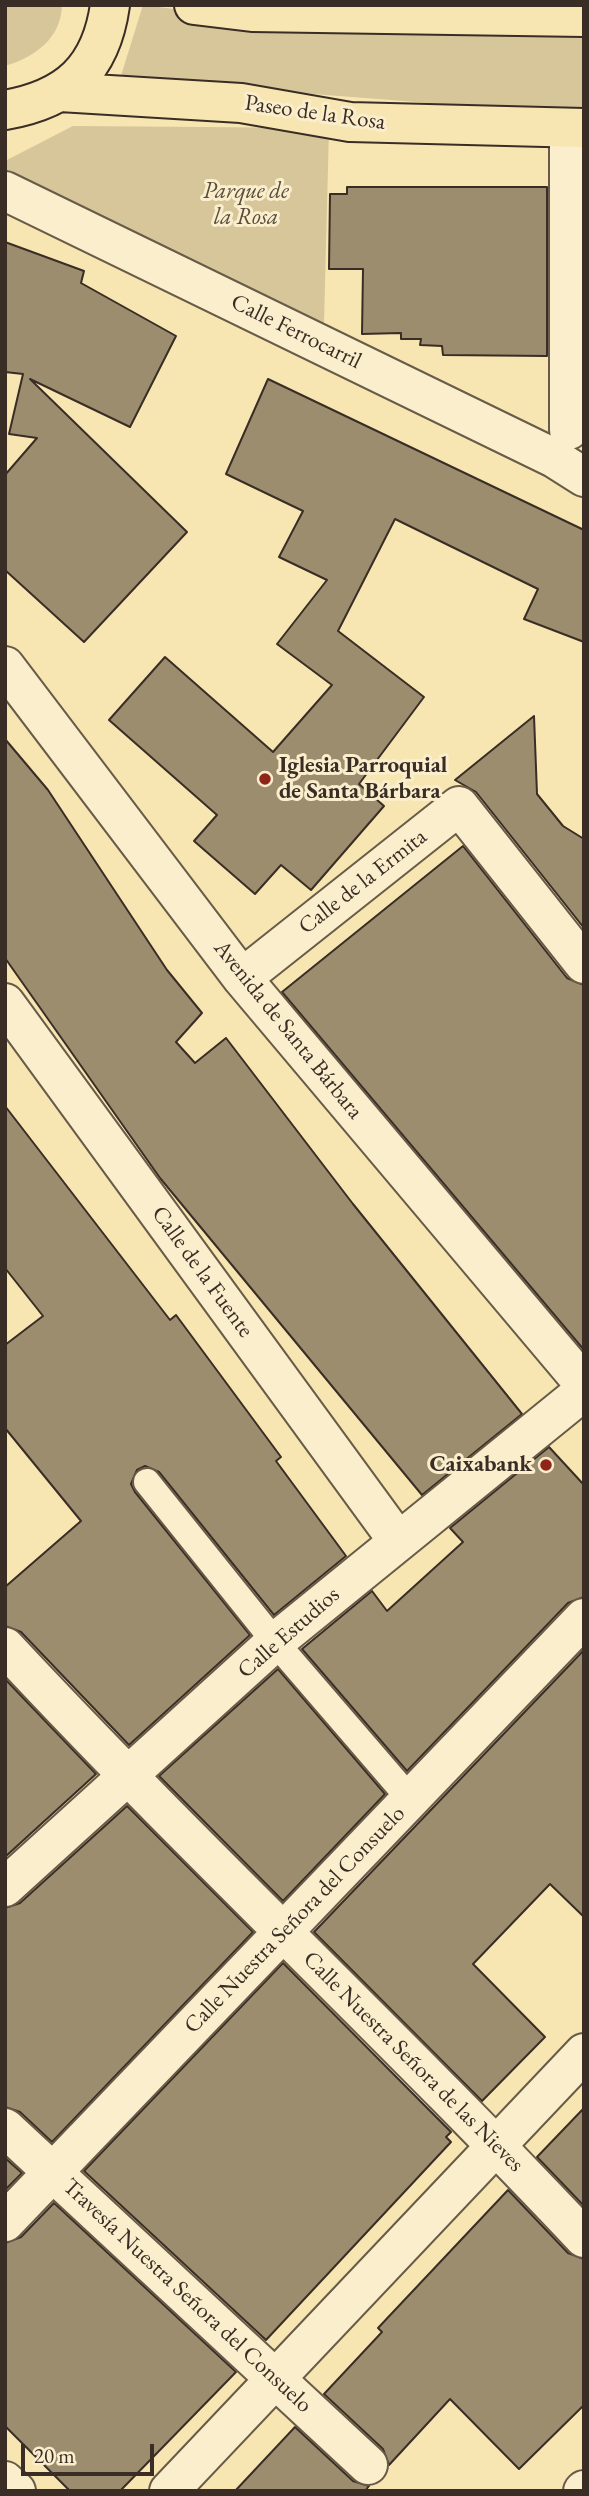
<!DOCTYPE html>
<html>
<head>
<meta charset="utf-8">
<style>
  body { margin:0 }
  #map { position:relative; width:589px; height:2496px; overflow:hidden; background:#f7e5b2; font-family:"EB Garamond",serif }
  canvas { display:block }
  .frame { position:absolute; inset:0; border:7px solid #392d25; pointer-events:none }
  .scale { position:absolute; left:21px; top:2444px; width:133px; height:32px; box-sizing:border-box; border:4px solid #392d25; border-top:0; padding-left:9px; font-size:21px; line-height:24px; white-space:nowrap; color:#392d25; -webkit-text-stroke:5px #faeecd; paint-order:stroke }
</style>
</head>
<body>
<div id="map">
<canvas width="589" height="2496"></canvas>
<div class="frame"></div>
<div class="scale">20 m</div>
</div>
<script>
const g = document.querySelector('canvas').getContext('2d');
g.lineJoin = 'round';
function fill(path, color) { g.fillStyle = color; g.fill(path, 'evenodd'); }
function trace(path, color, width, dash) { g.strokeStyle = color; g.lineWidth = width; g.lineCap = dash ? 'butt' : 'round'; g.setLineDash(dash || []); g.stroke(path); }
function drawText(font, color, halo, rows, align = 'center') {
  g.font = font + ' "EB Garamond",serif'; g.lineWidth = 6; g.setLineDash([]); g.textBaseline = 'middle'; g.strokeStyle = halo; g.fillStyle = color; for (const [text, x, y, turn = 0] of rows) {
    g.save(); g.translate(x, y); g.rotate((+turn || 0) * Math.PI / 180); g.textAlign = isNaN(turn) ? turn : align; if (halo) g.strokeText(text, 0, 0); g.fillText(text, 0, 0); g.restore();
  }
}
const green = new Path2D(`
  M5,5H62C61,38 36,56 8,65H5Z
  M143,5L281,23L584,29V115L120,79Z
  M73,126L329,128L324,323L5,188V161Z`);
const building = new Path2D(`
  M347,187H547V356L443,355L442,346L420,345L421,339H401V333L362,334L363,269H329L330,194H347Z
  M5,242L84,271L81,283L176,336L130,427L30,379L187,532L84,642L5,570V475L37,438L9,434L23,374L5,372Z
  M268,379L584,530V642L524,619L538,589L395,519L338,631L424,697L359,784L384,806L311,890L281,865L255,894L194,841L217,815L109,720L165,657L273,752L332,685L277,644L327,580L279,557L303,511L226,474Z
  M534,716L537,794L563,826L584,839V928L476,792L455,780Z
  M5,739L48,790L167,970L202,1013L176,1042L195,1063L226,1038L353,1204L522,1414L422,1495L160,1178L5,958Z
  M463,846L567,978L584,985V1350L282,992Z
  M5,1106L170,1320L176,1315L281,1457L276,1461L346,1556L274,1615L159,1472L145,1466L137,1470L131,1484L135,1492L250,1635L129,1745L21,1632L5,1626V1587L81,1521L5,1428V1345L43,1316L5,1268Z
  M549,1447L584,1485V1597L568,1603L407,1771L302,1649L372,1591L387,1611L463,1542L450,1528Z
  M584,1650V1917L550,1884L473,1964L545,2037L482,2101L314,1932Z
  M278,1669L385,1794L283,1901L159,1776Z
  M5,1679L96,1774L5,1857Z
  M127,1806L253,1932L52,2142L20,2112L5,2107V1908L20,1903Z
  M283,1963L451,2132L446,2137L451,2142L266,2340L84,2171Z
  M584,2108V2206L537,2157Z
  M5,2158L22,2173L5,2190Z
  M508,2190L568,2253L584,2259V2405L519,2469L450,2399L389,2465L383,2449L324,2394L382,2332L378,2328Z
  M54,2203L236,2372L120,2491H70L5,2426V2243L21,2237Z
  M295,2427L353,2481L369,2486L365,2491H235Z`);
const service = new Path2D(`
  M147,1482L275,1642L411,1800`);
const minor = new Path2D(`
  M5,191L554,458L584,477
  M569,430V128
  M5,666L242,978L584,1384
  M242,978L459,806L584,964
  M5,1003L398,1541
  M5,1647C193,1849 395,2037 584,2238
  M5,1887L275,1642L584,1391
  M5,2128L368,2465
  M5,2222L584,1618
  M5,2481L16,2491
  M169,2491L584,2053
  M583,2491L584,2490`);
const primary = new Path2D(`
  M194,5L252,12L584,17
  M60,92L241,103L350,122L584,128
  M5,110C68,99 101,69 110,5`);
const markers = [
  [265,779,7,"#8f2418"],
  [546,1465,7,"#8f2418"]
];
const streetNames = [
  ["Paseo de la Rosa",315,113,8],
  ["Calle Ferrocarril",296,332,26],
  ["Calle de la Ermita",363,882,-38],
  ["Avenida de Santa Bárbara",288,1030,51],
  ["Calle de la Fuente",202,1272,54],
  ["Calle Estudios",289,1633,-41],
  ["Calle Nuestra Señora del Consuelo",295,1920,-46],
  ["Calle Nuestra Señora de las Nieves",413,2062,45],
  ["Travesía Nuestra Señora del Consuelo",187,2296,43]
];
const parkNames = [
  ["Parque de",246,192],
  ["la Rosa",246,218]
];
const poiNames = [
  ["Iglesia Parroquial",279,766],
  ["de Santa Bárbara",279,792],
  ["Caixabank",532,1465,"right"]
];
fill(green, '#d7c69a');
fill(building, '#9c8d6e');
trace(building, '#392d25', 2);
trace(service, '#685b48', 30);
trace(minor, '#685b48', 42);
trace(primary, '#392d25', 42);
trace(service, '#faeecd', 26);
trace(minor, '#faeecd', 38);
trace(primary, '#f7e5b2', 38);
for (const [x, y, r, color] of markers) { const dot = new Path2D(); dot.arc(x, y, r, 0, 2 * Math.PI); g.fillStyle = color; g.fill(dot); trace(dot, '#faeecd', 2.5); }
drawText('23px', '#392d25', '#faeecd', streetNames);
drawText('italic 23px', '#594c3c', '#faeecd', parkNames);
drawText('bold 23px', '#392d25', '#faeecd', poiNames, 'left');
</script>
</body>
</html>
